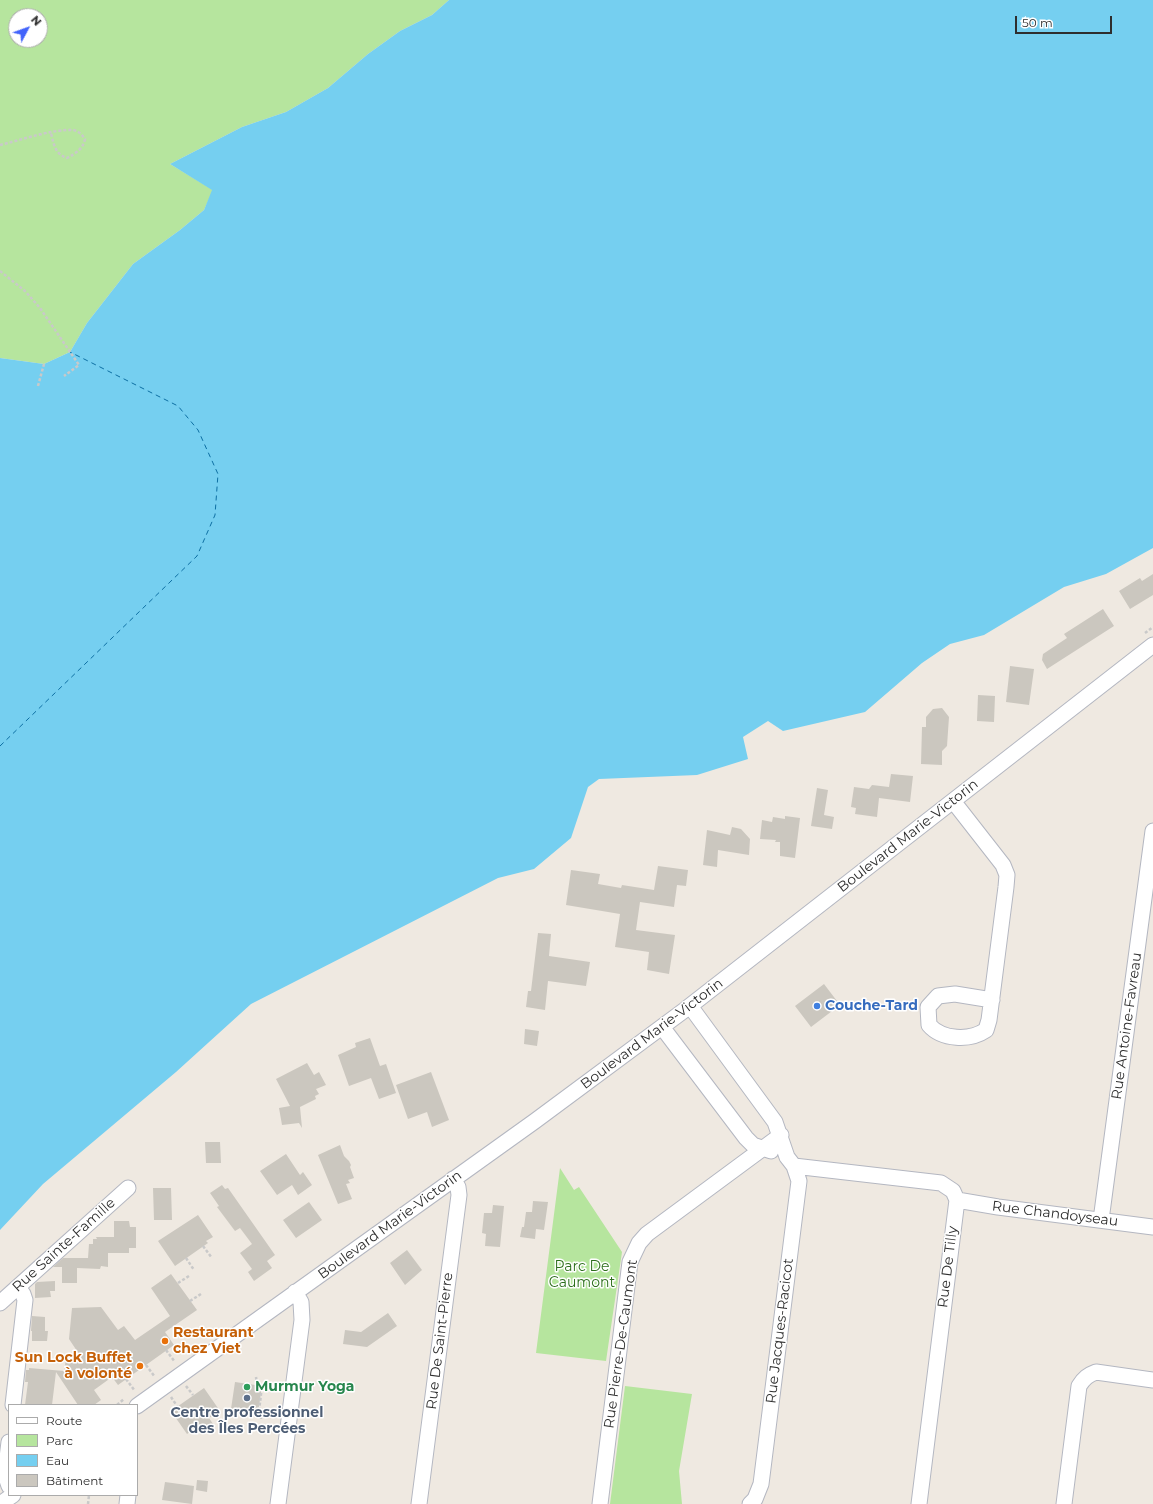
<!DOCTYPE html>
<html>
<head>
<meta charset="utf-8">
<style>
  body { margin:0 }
  #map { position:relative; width:1153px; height:1504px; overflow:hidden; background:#efe9e1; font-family:Montserrat,sans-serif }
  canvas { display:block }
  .legend { position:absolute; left:8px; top:1404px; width:130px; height:92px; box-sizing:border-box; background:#fff; border:1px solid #ababab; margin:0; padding:5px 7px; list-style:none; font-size:12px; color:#2e2e2e }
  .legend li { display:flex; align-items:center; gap:8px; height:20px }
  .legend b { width:20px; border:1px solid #ababab }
  .north { position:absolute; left:8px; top:8px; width:40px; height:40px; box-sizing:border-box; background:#fff; border:1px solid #ababab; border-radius:50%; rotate:49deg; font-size:11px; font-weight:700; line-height:16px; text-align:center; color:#2e2e2e }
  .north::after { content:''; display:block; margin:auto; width:14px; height:18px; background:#4264fb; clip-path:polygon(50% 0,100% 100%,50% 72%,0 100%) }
  .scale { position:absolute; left:1015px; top:16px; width:97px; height:18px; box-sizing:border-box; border:2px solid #2e2e2e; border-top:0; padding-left:5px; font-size:12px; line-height:14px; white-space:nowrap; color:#2e2e2e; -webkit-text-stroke:3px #fff; paint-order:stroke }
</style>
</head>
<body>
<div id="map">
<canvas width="1153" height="1504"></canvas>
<ul class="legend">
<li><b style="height:5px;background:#fff"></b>Route</li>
<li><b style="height:11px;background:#b6e59e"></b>Parc</li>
<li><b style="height:11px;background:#75cff0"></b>Eau</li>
<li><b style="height:11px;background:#cbc7bf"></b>Bâtiment</li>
</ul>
<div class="north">N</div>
<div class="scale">50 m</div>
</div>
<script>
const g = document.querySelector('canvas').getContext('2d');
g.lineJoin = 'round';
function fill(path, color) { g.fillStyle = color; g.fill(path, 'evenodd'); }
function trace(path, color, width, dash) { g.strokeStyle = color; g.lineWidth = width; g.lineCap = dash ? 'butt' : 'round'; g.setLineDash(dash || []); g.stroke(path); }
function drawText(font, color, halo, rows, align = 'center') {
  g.font = font + ' Montserrat,sans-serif'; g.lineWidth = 3; g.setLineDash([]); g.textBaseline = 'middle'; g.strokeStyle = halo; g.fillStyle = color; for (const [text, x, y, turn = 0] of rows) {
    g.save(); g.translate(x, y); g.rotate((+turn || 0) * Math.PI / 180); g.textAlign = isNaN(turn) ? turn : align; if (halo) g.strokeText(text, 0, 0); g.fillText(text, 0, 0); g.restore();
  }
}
const green = new Path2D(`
  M0,0H449L432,15L400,31L368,54L328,88L286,112L242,127L170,164L213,190L204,210L180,230L133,264L87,323L70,352L44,364L0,358ZM16,16H40V40H16Z
  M560,1168L574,1190L579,1187L622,1252L606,1361L536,1353Z
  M625,1386L692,1394L679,1471L682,1504H610Z`);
const water = new Path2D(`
  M449,0H1153V548L1106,574L1064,587L984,635L950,644L922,663L865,712L783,731L768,721L743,737L748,759L697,775L599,779L588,787L571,838L534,869L498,878L251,1004L176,1072L43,1184L0,1230V358L44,364L70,352L87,323L133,264L180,230L204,210L212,190L170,164L242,127L286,112L328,88L368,54L400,31L432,15Z`);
const ferry = new Path2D(`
  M0,746L197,556L215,515L218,474L198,430L178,406L70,352`);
const building = new Path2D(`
  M1153,574V595L1130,609L1119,591L1140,578L1142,581Z
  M1103,609L1114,626L1047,669L1042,660L1043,654L1067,638L1064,634Z
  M1010,666L1034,669L1029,705L1006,702Z
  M978,695L995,696L994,722L977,721Z
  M942,708L949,717L947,746L942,751V765L921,764L922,727H926V717L933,709Z
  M891,774L913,776L910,802L879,798L877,817L855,814L856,808L851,807L854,787L869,789L872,785L889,787Z
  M817,788L828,790L824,815L834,817L832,829L811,826Z
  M785,816L800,818L795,858L780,856V842H775L776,840L760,839L762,820L772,822L773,817L785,819Z
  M732,827L741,829L750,839L749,855L718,850L717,867L703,865L707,830L730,835Z
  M658,866L688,870L686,886L677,885L674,907L640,902L636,930L675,935L669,974L647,970L649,952L615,947L620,914L566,905L571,870L600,874L598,884L621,888L622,885L654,890Z
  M538,933L551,934L549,956L590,962L586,986L548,981L545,1010L526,1007L528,991H531Z
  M824,984L840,1005L811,1027L795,1006Z
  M525,1029L539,1031L537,1046L524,1044Z
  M370,1038L380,1066L386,1064L396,1093L379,1099L371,1078L349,1086L338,1055L356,1047L355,1043Z
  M307,1063L314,1075L319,1072L326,1085L316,1089L319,1094L315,1096L316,1099L300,1107L302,1128L299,1123L282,1125L279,1108L290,1106L276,1079Z
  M431,1072L449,1120L432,1127L427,1112L408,1119L396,1085Z
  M205,1142H220L221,1163H206Z
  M340,1145L344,1156L349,1161L351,1165L350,1167L354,1178L348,1180L350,1183L346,1184L352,1199L338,1204L318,1155Z
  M286,1154L300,1175L303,1172L312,1185L298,1195L292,1185L277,1195L260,1171Z
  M222,1185L225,1189L228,1188L275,1255L267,1261L272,1268L254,1281L248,1272L252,1269L240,1253L252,1244L240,1228L235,1231L217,1207L219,1206L210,1193Z
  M153,1188H171L172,1220H154Z
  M533,1201L548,1202L544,1230L536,1229L535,1239L520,1237L522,1227H524L526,1212H532Z
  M309,1202L322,1220L296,1238L283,1220Z
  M493,1205L504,1206L500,1247L485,1246L486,1234L482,1233L484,1213H492Z
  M198,1215L213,1237L206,1241L208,1243L175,1266L158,1241Z
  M114,1221H129L130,1227H136V1248H129V1253H108V1267L101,1266L100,1269L77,1268V1283H62V1267H53L63,1258H88L89,1244H93V1239H97L96,1237H114Z
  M407,1250L422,1270L405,1285L390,1263Z
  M171,1274L197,1310L165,1332L174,1345L118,1385L112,1377L94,1390L101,1400L94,1405H78L56,1372L52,1405H25L28,1382H25L26,1370H29V1368L64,1371L66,1359L83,1360L69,1339L72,1308L101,1307L118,1330L124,1326L135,1340L170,1316L151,1288Z
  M55,1281V1291H50L51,1297L35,1298V1284L37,1282Z
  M388,1313L397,1326L367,1347L343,1344L345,1330L361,1332Z
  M32,1316L45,1317V1331H48L47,1341H32V1331H31Z
  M235,1382L262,1386L258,1413L231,1409Z
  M204,1388L220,1411L209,1418L213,1424L204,1431L200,1424L187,1434L171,1411Z
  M197,1480L208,1481L207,1492L196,1490Z
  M165,1482L194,1486L192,1504L162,1500Z`);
const path = new Path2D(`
  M0,145C21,140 52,129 73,130C79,131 82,135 85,139C83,149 76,153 67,158C55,154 54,145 51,133
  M0,271L25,291L40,308L79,365L64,376
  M38,386L44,364
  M1145,633L1153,627
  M203,1246L212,1258
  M186,1258L194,1270
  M178,1283L189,1276
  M190,1301L201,1294
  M166,1350L175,1362
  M146,1365L155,1377
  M256,1377L257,1385L262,1386L259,1411L261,1413V1419
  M126,1379L135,1391
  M186,1386L193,1395
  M171,1397L177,1406
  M117,1405L124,1399
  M88,1504L89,1495`);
const minor = new Path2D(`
  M953,801L1003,865L1007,875L1006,887L989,1020L986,1030C970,1041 942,1040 929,1025L928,1007L938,996L955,994L992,1000
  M690,1006L775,1122L787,1157L794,1166L799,1181L761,1484L755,1499L750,1504
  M662,1027L746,1138L753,1145L771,1151
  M794,1166L941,1183L953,1191L957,1200L919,1504
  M957,1200L998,1207L1153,1227
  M1101,1220L1153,831
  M0,1303L128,1188
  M13,1405L25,1300L23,1294L18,1287
  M137,1406L535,1121L686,1009L1153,645
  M9,1442L5,1474L9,1486
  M0,1504L13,1495
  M127,1504L128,1495
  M278,1504L302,1320L301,1302L295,1292
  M419,1504L459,1195L458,1187L453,1179
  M600,1504L630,1262L639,1243L647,1234L781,1135
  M1064,1504L1079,1386C1084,1378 1088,1375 1096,1372L1153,1380`);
const markers = [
  [817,1006,4,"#3f7fe0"],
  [165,1341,4,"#e8710a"],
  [140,1366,4,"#e8710a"],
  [247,1387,4,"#2e9e5b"],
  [247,1398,4,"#5c6f8a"]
];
const streetNames = [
  ["Boulevard Marie-Victorin",908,836,-38],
  ["Rue Antoine-Favreau",1127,1026,-82],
  ["Boulevard Marie-Victorin",652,1034,-37],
  ["Rue Chandoyseau",1055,1214,7],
  ["Boulevard Marie-Victorin",390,1225,-36],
  ["Rue Sainte-Famille",64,1245,-42],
  ["Rue De Tilly",948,1267,-83],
  ["Rue Jacques-Racicot",780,1331,-83],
  ["Rue De Saint-Pierre",440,1341,-83],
  ["Rue Pierre-De-Caumont",621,1344,-82]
];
const shopNames = [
  ["Couche-Tard",825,1006]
];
const parkNames = [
  ["Parc De",582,1267],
  ["Caumont",582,1283]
];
const foodNames = [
  ["Restaurant",173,1333],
  ["chez Viet",173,1349],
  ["Sun Lock Buffet",132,1358,"right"],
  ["à volonté",132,1374,"right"]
];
const leisureNames = [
  ["Murmur Yoga",255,1387]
];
const serviceNames = [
  ["Centre professionnel",247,1413],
  ["des Îles Percées",247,1429]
];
fill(green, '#b6e59e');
fill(water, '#75cff0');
trace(ferry, '#0d6fa3', 1, [5, 4]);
fill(building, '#cbc7bf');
trace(minor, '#b4b7c1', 17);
trace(path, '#c9c9c9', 2.5, [3, 2]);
trace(minor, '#fff', 15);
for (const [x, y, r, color] of markers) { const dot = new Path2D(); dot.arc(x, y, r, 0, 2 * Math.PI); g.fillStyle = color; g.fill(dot); trace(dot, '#fff', 1.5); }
drawText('14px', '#2e2e2e', '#fff', streetNames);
drawText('bold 14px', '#366cbe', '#fff', shopNames, 'left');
drawText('14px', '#2c6e1b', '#fff', parkNames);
drawText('bold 14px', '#c56008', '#fff', foodNames, 'left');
drawText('bold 14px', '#27864d', '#fff', leisureNames, 'left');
drawText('bold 14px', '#4e5e75', '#fff', serviceNames);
</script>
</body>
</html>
